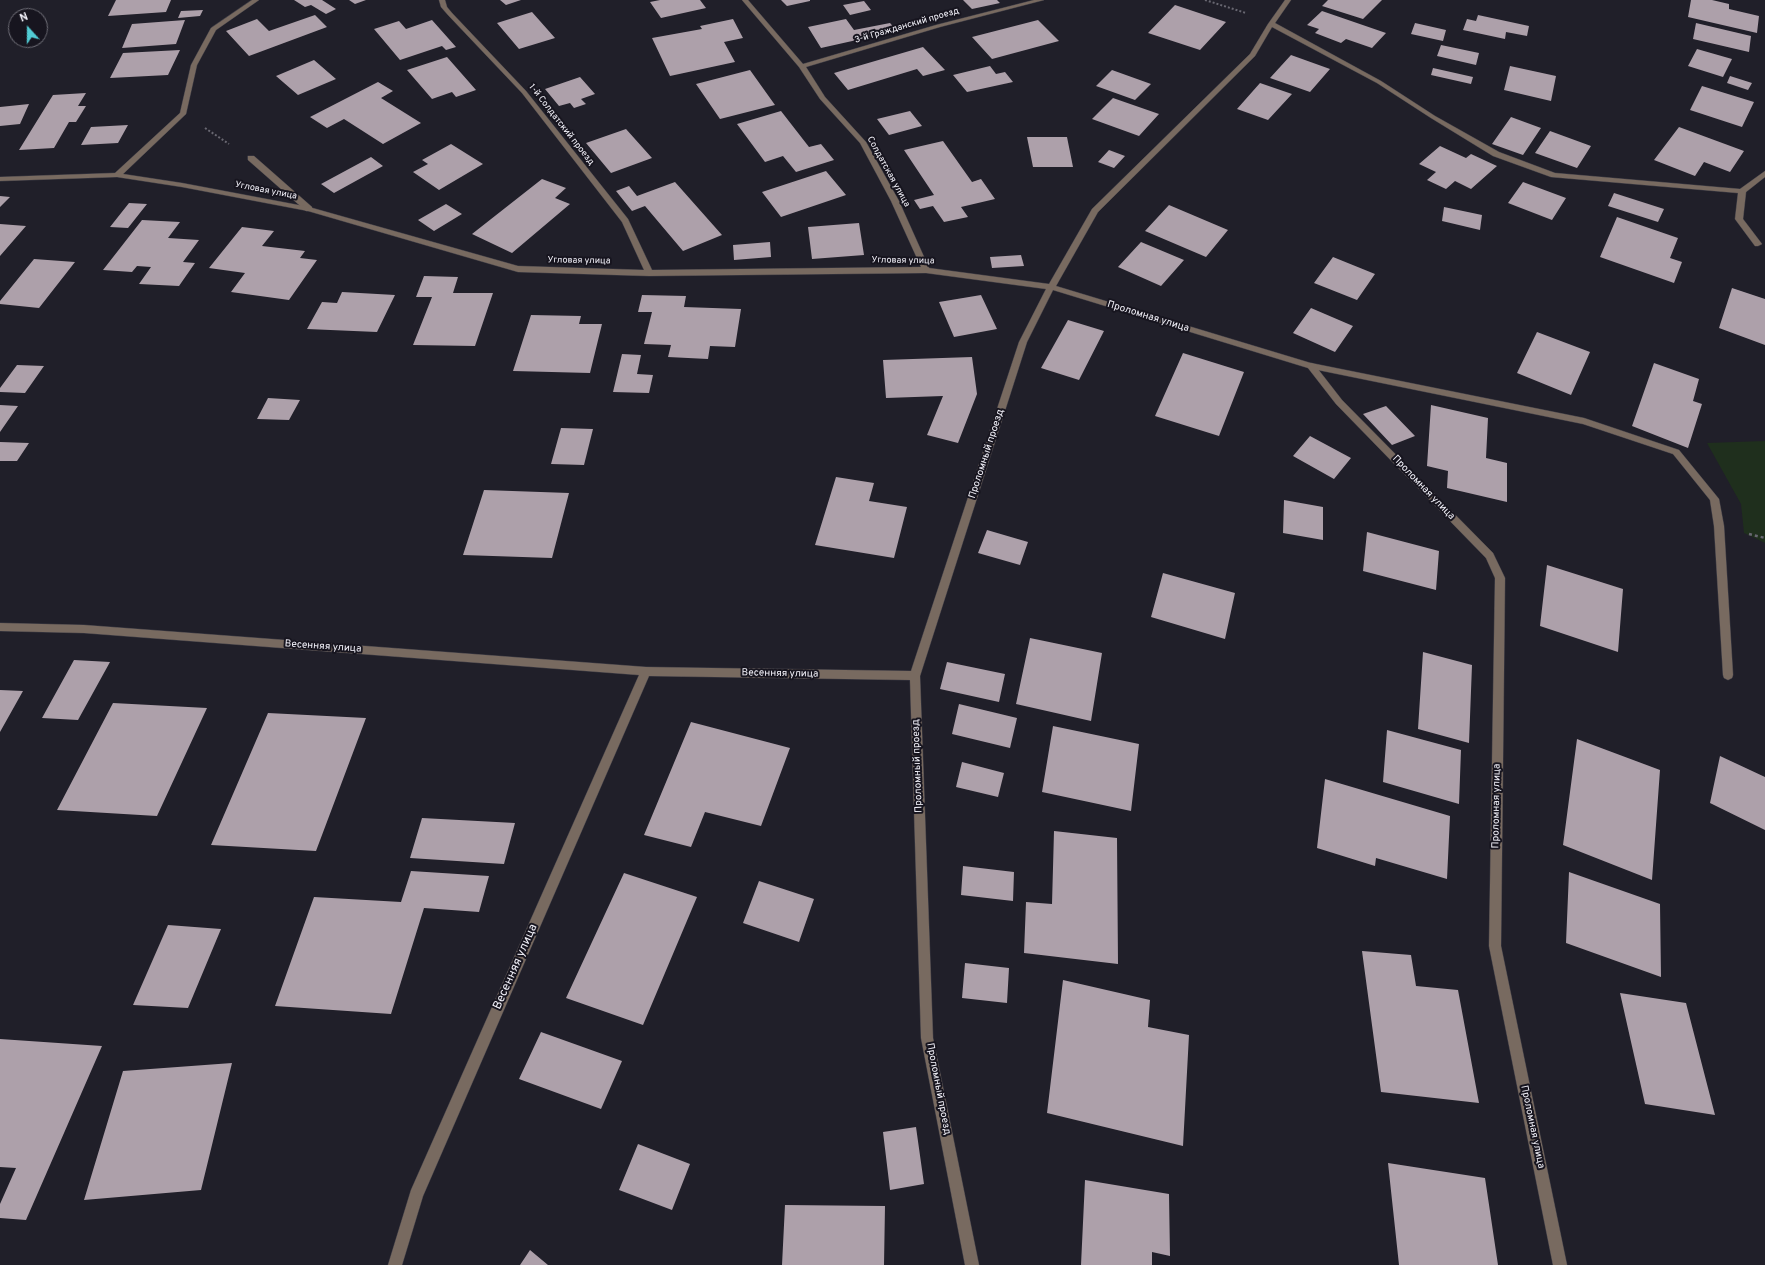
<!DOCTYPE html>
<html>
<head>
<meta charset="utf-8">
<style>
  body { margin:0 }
  #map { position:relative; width:1765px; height:1265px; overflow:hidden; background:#201f29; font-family:Overpass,sans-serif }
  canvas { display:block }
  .north { position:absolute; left:8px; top:8px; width:40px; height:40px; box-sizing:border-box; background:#17151f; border:1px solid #6f6e77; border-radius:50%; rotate:339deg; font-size:11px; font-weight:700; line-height:16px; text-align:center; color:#f4f3fb }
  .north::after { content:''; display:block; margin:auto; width:14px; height:18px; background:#51ccd4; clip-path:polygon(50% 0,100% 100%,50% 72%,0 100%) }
</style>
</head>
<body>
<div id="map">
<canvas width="1765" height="1265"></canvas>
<div class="north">N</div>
</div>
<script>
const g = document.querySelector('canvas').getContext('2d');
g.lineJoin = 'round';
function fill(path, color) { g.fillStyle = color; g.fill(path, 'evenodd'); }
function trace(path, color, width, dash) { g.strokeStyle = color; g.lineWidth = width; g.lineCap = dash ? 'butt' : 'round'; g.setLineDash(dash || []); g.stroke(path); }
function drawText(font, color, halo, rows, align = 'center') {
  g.font = font + ' Overpass,sans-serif'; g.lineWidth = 4; g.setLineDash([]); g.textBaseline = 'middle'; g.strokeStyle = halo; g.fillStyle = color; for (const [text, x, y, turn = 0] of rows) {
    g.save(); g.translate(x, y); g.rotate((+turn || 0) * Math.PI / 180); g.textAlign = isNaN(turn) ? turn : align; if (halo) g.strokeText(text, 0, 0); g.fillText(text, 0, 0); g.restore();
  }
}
const green = new Path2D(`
  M1765,441V543L1744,533L1741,504L1707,443Z`);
const building = new Path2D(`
  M116,0H171L166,12L108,16Z
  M294,0H322L336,9L326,14L311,5L305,7Z
  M349,0H366L355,4Z
  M500,0H521L506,5Z
  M660,0H700L706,8L661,18L650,2Z
  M781,0H810V1L787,6Z
  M963,0H997L1000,3L972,9Z
  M1328,0H1382L1363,19L1322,6Z
  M1691,0H1712L1729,4V9L1759,16L1757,33L1688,17Z
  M864,1L871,10L850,15L843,5Z
  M1175,5L1226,22L1200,50L1148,33Z
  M203,10L200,16L178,18L181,11Z
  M1322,11L1386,33L1372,48L1346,39L1341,43L1315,33L1319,29L1307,25Z
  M532,12L555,38L519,49L497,23Z
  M315,15L327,27L249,56L226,31L257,19L269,31Z
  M1478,15L1529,26L1527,36L1506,32L1505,39L1463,30L1467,19L1476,21Z
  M733,19L743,38L724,42L735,62L670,76L652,38L702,29L700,26Z
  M846,19L854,30L890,23L897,31L821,48L808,27Z
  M185,20L176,44L122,48L132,24Z
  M432,20L456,47L446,50L442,46L400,60L374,29L399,21L406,29Z
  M1038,20L1059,41L992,59L972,37Z
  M1415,23L1446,30L1443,41L1411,34Z
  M1696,23L1751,36L1749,52L1693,39Z
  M1441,45L1479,53L1476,65L1437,56Z
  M923,47L945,70L923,76L917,69L848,90L834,73Z
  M1697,49L1732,59L1723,77L1688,66Z
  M180,50L168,75L110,78L123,53Z
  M1291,55L1330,69L1310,92L1270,78Z
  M447,57L476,90L456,97L452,92L432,99L407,70Z
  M314,60L336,79L298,95L276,76Z
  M990,66L996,74L1005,72L1013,82L967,92L953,75Z
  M1510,66L1556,76L1551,101L1504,90Z
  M1433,68L1473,77L1471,84L1431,75Z
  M750,70L775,105L720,119L696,84Z
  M1112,70L1151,84L1135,100L1096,86Z
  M1730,76L1752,83L1748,90L1727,83Z
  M580,77L595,94L581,99L586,104L574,108L570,103L559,106L545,89Z
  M378,82L393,91L381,98L421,123L383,144L344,119L327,128L310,117Z
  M1260,83L1292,94L1268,120L1237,109Z
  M1702,86L1754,102L1742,127L1690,110Z
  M86,93L78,106H86L76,122H69L54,148L19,150L53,95Z
  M1113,98L1159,114L1139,136L1092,119Z
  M29,104L20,124L0,126V107Z
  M781,111L809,147L821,144L834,160L796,172L783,156L765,162L737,124Z
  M910,111L922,126L889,135L877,119Z
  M1511,117L1541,128L1523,155L1492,144Z
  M128,125L118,143L81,145L91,127Z
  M1679,127L1744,151L1730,172L1704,162L1695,176L1654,160Z
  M626,129L652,158L611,173L586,143Z
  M1550,131L1591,146L1577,168L1535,153Z
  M1027,137H1067L1073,167H1033Z
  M943,141L972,182L981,179L995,199L961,207L968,217L944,222L933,206L920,209L914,200L934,195L904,150Z
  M451,144L483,164L439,190L413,172L428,164L422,160Z
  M1440,146L1466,158L1471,154L1497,166L1471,189L1455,181L1446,189L1427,180L1436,172L1419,164Z
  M1109,150L1125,156L1114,168L1098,162Z
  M371,157L383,166L334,193L321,184Z
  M826,171L846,195L781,217L762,192Z
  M542,179L566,188L555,198L570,204L512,253L472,234Z
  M675,182L722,235L683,251L645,206L632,211L616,191L629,186L637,196Z
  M1523,182L1566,198L1552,220L1508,203Z
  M1614,193L1664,209L1658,222L1608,206Z
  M0,196L10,197L0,207Z
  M129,203L147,204L128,228L110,227Z
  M446,204L462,214L434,231L418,220Z
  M1169,205L1228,230L1206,257L1145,231Z
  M1444,207L1482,215L1480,230L1442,221Z
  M1617,217L1678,238L1670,258L1682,262L1674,283L1600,257Z
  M142,220L180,222L168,238L199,240L183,262L195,263L179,286L139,284L151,267L137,266L132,272L103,270Z
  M859,223L864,255L812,259L808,227Z
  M0,224L26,226L0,256Z
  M242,227L274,231L262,246L305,251L300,258L317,260L289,300L231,292L245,273L209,268Z
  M770,242L771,257L734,260L733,245Z
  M1141,242L1184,260L1161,286L1118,267Z
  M1021,255L1024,266L992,268L990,257Z
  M1333,257L1375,274L1357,300L1314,283Z
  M34,259L75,262L39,308L0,304V301Z
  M424,276L458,277L453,293H493L475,346L413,345L432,297H416Z
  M1732,288L1765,299V345L1719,328Z
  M342,292L395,295L377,332L307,329L322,302L337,303Z
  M642,295L686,296L684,307L741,309L735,347L710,346L708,359L668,357L671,345L644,344L652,312H638Z
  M981,295L997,329L954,337L939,302Z
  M1311,308L1353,326L1335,352L1293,333Z
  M531,315L581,316L579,324H602L590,373L513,371Z
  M1068,320L1104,331L1079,380L1041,368Z
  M1537,332L1590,352L1571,395L1517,373Z
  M1183,353L1244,372L1219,436L1155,416Z
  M622,354L641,355L637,374L653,375L649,393L613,392Z
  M972,357L977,394L958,443L927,435L943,396L886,398L883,360Z
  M1654,363L1699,379L1693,401L1702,404L1688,448L1632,426Z
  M17,365L44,366L25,393L0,392V388Z
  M268,398L300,400L289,420L257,419Z
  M0,405L18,406L0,432Z
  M1431,405L1488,418L1486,458L1507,463V502L1447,488L1448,471L1427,466Z
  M1386,406L1415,436L1392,445L1363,414Z
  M561,428L593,429L584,465L551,464Z
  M1310,436L1351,458L1334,479L1293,456Z
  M0,442L29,443L17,461H0Z
  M836,477L874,483L869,501L907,507L894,558L815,545Z
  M484,490L569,493L552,558L463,555Z
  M1284,500L1323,507V540L1283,533Z
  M987,530L1028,542L1020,565L978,553Z
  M1367,532L1439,551L1436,590L1363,571Z
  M1547,565L1623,589L1618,652L1540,626Z
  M1163,573L1235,593L1225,639L1151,617Z
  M1030,638L1102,653L1091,721L1016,704Z
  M1423,652L1472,665L1469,743L1418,729Z
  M74,660L110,662L78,720L42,718Z
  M947,662L1005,674L999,702L940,689Z
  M0,690L23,691L0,732Z
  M113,703L207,708L157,816L57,810Z
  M959,704L1017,718L1010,748L952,734Z
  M268,713L366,718L316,851L211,845Z
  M691,722L790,748L761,826L705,812L691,847L644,835Z
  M1053,726L1139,744L1131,811L1042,792Z
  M1387,730L1461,750L1459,804L1383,782Z
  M1577,739L1660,770L1652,880L1563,845Z
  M1720,756L1765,777V830L1710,803Z
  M962,762L1004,773L998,797L956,787Z
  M1325,779L1450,816L1447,879L1376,858L1375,866L1317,848Z
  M422,818L515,823L504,864L410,858Z
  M1054,831L1117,838L1118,964L1024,953L1026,902L1052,904Z
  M963,866L1014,872L1013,901L961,895Z
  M411,871L489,876L479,912L424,908L391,1014L275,1006L314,897L401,902Z
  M1569,872L1660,904L1661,977L1566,943Z
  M624,873L697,897L643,1025L566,998Z
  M759,881L814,899L799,942L743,923Z
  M168,925L221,929L188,1008L133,1005Z
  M1362,951L1411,955L1416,986L1458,990L1479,1103L1381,1092Z
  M965,963L1009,968L1007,1003L962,998Z
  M1063,980L1150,1000L1148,1027L1189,1035L1183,1146L1047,1113Z
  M1620,993L1686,1003L1715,1115L1645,1104Z
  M541,1032L622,1061L601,1109L519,1079Z
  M0,1039L102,1046L26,1220L0,1218V1204L16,1168L0,1167Z
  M232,1063L201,1190L84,1200L123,1071Z
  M916,1127L924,1184L890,1190L883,1132Z
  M638,1144L690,1164L672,1210L619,1190Z
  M1388,1163L1485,1178L1498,1265H1399Z
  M1085,1180L1169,1194L1170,1256L1152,1252V1265H1081Z
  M785,1205L885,1206L884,1265H782Z
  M530,1250L548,1265H520Z`);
const pathFar1 = new Path2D(`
  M1205,0L1246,13
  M205,128L229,144`);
const path = new Path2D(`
  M1749,534L1765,538`);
const lane = new Path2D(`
  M248,156H254L312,207V211H306L248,160Z
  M1311,363L1584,418L1679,450L1719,499L1724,526L1733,675L1732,678L1728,680L1724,678L1723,675L1714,526L1710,500L1673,454L1583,424L1308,368L1307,366Z`);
const street = new Path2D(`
  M252,0H259L216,30L197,65L186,114L123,174L182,183L309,207L518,266L644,270L622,222L522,93L448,15L441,7L439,0H445L447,7L452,13L526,91L628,219L652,270L921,267L891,201L860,143L820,99L799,67L742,0H748L803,64L936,25L1034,0H1044L940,27L806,67L825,97L866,142L899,201L929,268L1049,284L1092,209L1250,54L1268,24L1285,0H1291L1275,23L1381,81L1435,116L1499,152L1555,173L1740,189L1765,171V177L1746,192L1743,219L1762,244L1758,246H1755L1735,219L1738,193L1551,177L1493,156L1431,118L1377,83L1272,27L1255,56L1098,212L1056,286L1314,364L1342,400L1493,553L1505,578L1501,946L1567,1265H1553L1489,946L1495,578L1486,558L1336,404L1308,368L1053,290L1027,342L920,676L933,1038L979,1265H965L921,1038L910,680L649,676L423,1196L402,1265H388L411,1190L639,675L84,633L0,631V623L84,625L646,667L911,671L1019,342L1046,289L926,273L649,276L518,272L308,211L182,187L117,177L0,181V177L115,173L180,113L191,65L211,28Z`);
const farStreetnames = [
  ["3-й Гражданский проезд",907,26,-16],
  ["1-й Солдатский проезд",561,125,52],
  ["Солдатская улица",888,172,61],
  ["Угловая улица",266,191,11],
  ["Угловая улица",579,261,1],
  ["Угловая улица",903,261,1]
];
const streetNames = [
  ["Проломная улица",1148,317,17],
  ["Проломный проезд",987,454,-72],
  ["Проломная улица",1423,488,46],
  ["Весенняя улица",323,647,4],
  ["Весенняя улица",780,674,1],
  ["Проломный проезд",918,766,-92],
  ["Проломная улица",1497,806,-89],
  ["Проломный проезд",938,1089,79],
  ["Проломная улица",1532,1127,78]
];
const nearStreetnames = [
  ["Весенняя улица",516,967,-66]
];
fill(green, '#1f2f1d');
fill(building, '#ada0aa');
trace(lane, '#3e3d46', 1);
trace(street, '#3e3d46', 1);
trace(pathFar1, '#686771', 2, [2, 2]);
trace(path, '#686771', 2.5, [3, 3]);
fill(lane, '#786a60');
fill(street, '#786a60');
drawText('9px', '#f4f3fb', '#17151f', farStreetnames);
drawText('10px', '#f4f3fb', '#17151f', streetNames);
drawText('12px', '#f4f3fb', '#17151f', nearStreetnames);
</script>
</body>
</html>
